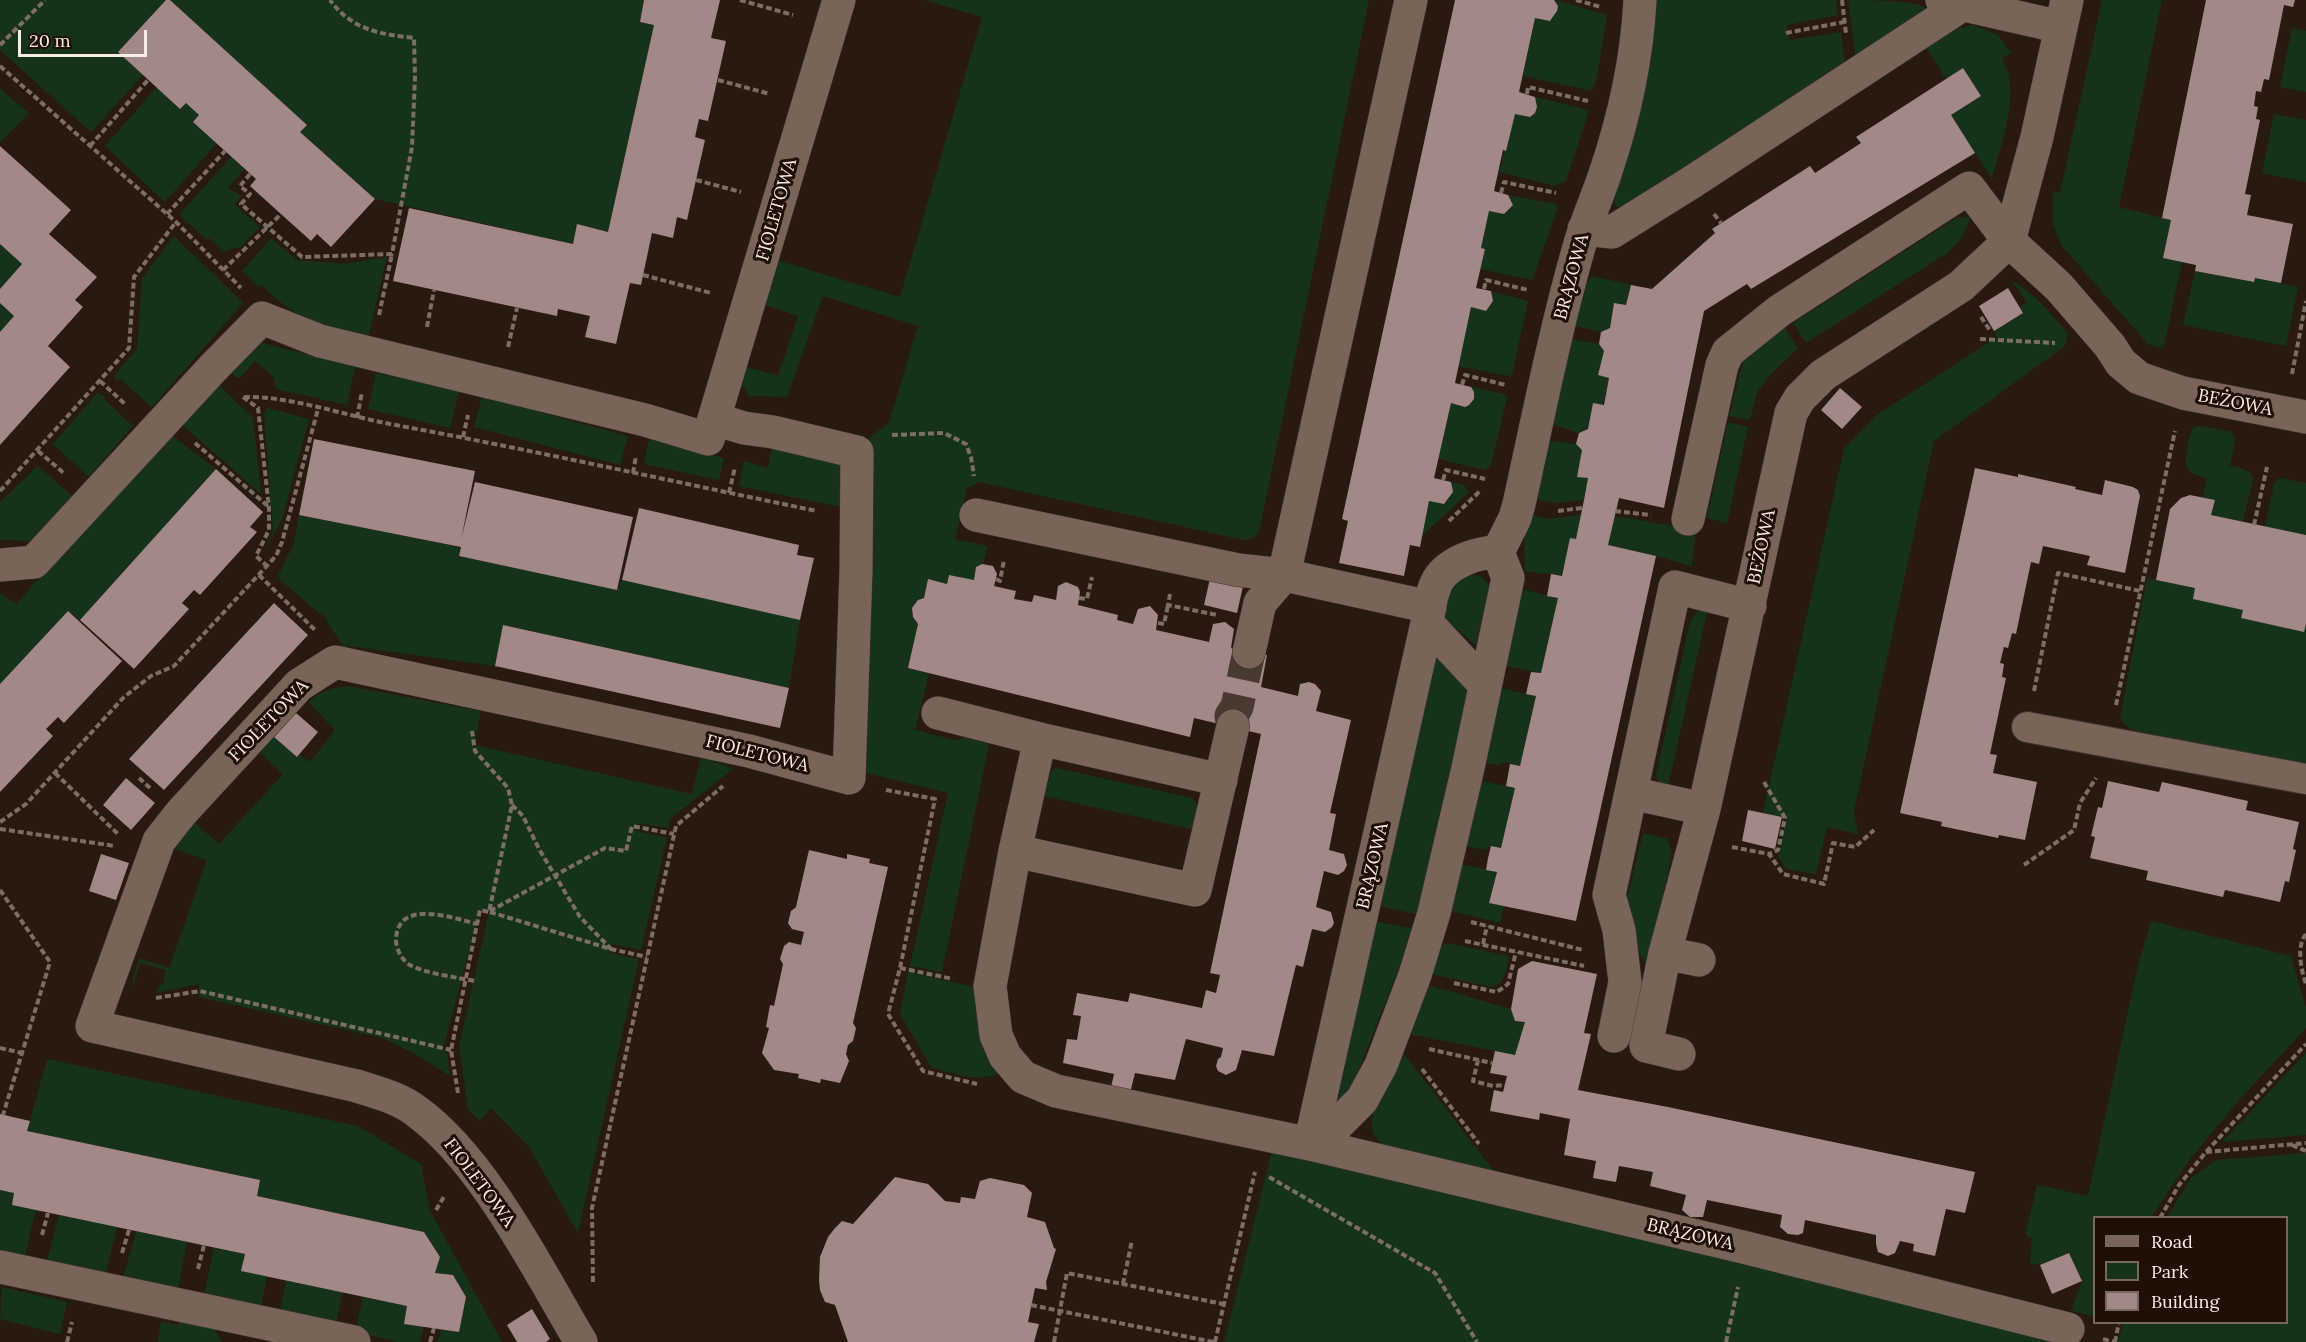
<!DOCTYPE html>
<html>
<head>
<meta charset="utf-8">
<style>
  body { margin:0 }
  #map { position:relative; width:2306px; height:1342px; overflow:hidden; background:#291a0f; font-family:Lora,serif }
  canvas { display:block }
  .legend { position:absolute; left:2093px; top:1216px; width:195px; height:108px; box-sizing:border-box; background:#1f1006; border:2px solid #76685f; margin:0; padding:8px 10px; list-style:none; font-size:18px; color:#f8ece5 }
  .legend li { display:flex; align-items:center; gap:12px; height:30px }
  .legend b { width:30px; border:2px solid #76685f }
  .scale { position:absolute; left:18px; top:30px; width:129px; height:27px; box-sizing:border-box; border:3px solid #f8ece5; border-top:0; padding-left:8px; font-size:18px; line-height:21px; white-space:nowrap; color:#f8ece5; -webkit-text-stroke:4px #1f1006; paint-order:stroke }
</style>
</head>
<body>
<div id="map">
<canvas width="2306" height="1342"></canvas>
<ul class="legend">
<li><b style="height:8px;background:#786558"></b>Road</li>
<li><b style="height:16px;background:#16331a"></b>Park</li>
<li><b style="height:16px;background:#a28886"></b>Building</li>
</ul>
<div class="scale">20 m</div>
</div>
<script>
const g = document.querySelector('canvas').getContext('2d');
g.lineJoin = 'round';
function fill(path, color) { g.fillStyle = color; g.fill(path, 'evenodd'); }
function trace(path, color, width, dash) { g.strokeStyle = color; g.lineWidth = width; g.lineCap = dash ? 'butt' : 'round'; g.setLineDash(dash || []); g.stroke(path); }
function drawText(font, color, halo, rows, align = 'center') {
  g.font = font + ' Lora,serif'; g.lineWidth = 6; g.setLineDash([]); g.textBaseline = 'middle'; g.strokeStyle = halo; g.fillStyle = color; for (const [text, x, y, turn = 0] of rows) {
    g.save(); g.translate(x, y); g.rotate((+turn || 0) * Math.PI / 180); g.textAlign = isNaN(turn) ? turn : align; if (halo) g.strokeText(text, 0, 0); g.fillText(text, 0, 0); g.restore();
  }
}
const green = new Path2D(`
  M0,0H166L118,52L143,75L91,132L0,50Z
  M170,0H644L640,22L654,25L608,232L577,225L573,244L375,199L300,132L306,124Z
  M924,0H1369L1259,532L1255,537L1244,540L979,482L967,488L955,539L988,546L983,564L976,567L974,580L949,575L947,584L928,579L924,598C912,603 908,614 918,624L908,668L929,674L915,730L959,741L962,737L989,744L942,972L910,966L948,793L862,772L870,437L889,423L918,326L823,296L787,397L749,396L742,385L745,367L778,375L798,316L765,305L776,260L900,297L982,17Z
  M1555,0L1607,15L1597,77L1592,91L1523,76L1535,18L1550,21L1557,11Z
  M1649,0H1836L1838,15L1788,25L1786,33L1791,40L1841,32L1845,65L1621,209L1610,201L1652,49Z
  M1848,0C1866,0 1917,0 1927,9L1856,59Z
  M2102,0H2162L2119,207L2171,220L2163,258L2182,262L2164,346L2160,348L2148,344L2061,245L2053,223V191L2060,193Z
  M1973,25L1998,35L2011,53L2002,58C2022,95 2001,141 1992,179L1951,115L1981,96L1963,69L1946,79L1926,47L1958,28Z
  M2292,28L2306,31V92L2280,87Z
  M157,87L180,109L186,103L199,115L193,122L217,143L165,202L105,146Z
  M0,89L29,113L0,142Z
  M1535,97L1589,110L1566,181L1555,186L1499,172L1515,114L1537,107Z
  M2274,114L2306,120V182L2262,173Z
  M231,157L244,169L228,188L241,196L235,205L260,227L240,248H234L223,252L209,238L207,240L179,215Z
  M1508,195L1555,204L1558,207L1532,280L1480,269L1485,249L1481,248L1489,211L1504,214L1513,205Z
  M1958,217L1970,218C1965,233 1959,243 1947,253L1806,343L1793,323Z
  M174,236L243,303L152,407L120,379L118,381L115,380V375L137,349L142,278Z
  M271,238L297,260L345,264L387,257L368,339L319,327L285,306L261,285L258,287L242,271Z
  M0,244L22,264L0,289Z
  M2195,271L2253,282L2255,278L2298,287L2286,346L2183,325Z
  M1592,276L1631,285L1626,305L1614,303L1610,328L1601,332L1571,325L1581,281L1587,283Z
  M2011,280C2035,293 2050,313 2068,334L2065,346L1934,441L1854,811L1858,834L1827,827L1816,874L1786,869L1778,856L1787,819L1763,813L1844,449L1877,415L1997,337L1994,331L2023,313L2020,307L2027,302Z
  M1491,291L1528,301L1512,375L1508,376L1458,366L1471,307L1486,311L1493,301Z
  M0,303L14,316L0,332Z
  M1784,327L1798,348L1768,377L1757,393L1750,420L1729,416L1743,362Z
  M1568,339L1599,344L1604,351L1598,375L1609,378C1605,399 1600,424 1579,433L1547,423Z
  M255,341L355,367L347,405L276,389L273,376L255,361L240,378L235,377L228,368Z
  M376,373L459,391L450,428L368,409Z
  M217,383L253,418L261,494L179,422Z
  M1471,387L1504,394L1507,398L1491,465L1485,470L1438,459L1451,403C1461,406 1468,409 1474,399Z
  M97,393L105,397L104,399L133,426L89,477L53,444Z
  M482,397L628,436L620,465L474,427Z
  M267,408L309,419L282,519L264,553L273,531L264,415Z
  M1728,422L1748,427L1727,523L1707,518Z
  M2200,426L2232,432L2235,440L2230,466C2240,468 2250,468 2253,479L2243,522L2211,515L2215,500L2203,498L2207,478C2185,474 2183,466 2188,446C2189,439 2190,433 2194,427Z
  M170,434L216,469L80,620L68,611L0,684V593L16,604Z
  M649,439L724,458L719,480L644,464Z
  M1544,440L1576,444L1582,450L1577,476L1588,478L1584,500L1554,503L1530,498Z
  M772,445L837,458L841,467V507L739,486L744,461L768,468Z
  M38,466L72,496L30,541L0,540V502Z
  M2279,478L2306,483V535L2265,527L2274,484Z
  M1451,482L1464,485L1469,492L1422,536L1429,501L1444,504C1452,498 1453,491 1451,482Z
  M1529,514L1549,519L1584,514L1623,517L1696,530L1692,566L1656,556L1571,538L1562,576L1525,571L1524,529Z
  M299,515L460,547L459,556L617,590L622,580L800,620L789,688L504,625L495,666L349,646L344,647L327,622L328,620L281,581L278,576L294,543Z
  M1466,574L1481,576L1490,586L1476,646L1441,615L1451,584Z
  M2147,578L2195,588L2243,610L2242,618L2304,632L2306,624V766L2129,729L2120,718Z
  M1521,589L1558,598L1541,673L1505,666Z
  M1708,608L1669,782L1668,784H1659L1656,775L1690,622L1698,610Z
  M1432,659H1440L1460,679L1469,696L1420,915L1381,906Z
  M348,686L481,711L474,745L692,794L701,757L733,769L670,819L669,828L638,823L636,831L667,838L641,950L612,944L609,953L639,959L578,1233L529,1147L491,1108L480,1121L468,1110L459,1046L489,912L480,910L443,1049L447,1053L450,1076L415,1054L382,1038L199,997V984L157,993L160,984H163L166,970L140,963L133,988V978L139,958L169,968L207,860L175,849L194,822L219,844L283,774L259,752L274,737L310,762L335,730L309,703C320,690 332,688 348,686Z
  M1500,688L1536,696L1520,766L1501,762L1500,765L1484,762Z
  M1056,768L1192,798C1202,808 1196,817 1192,829L1044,796L1051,772Z
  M1481,781L1515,788L1501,848L1491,846L1485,850L1465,846Z
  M1643,833L1667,839L1672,853L1648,968L1635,946L1626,902Z
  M1461,864L1497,872L1489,903L1504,906L1500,923L1451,911Z
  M1375,921L1415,929L1346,1102L1338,1099Z
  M2151,921L2291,956L2306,1008V1028L2240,1099L2190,1159L2151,1217L2094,1218V1316L2071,1311L2082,1281L2069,1253L2040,1265L2030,1263L2032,1238L2025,1235L2037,1185L2088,1196L2138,965Z
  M1447,943L1509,956C1506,968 1506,983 1492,987L1434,975L1430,969L1441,946Z
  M908,972L974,987V991L1001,1072C981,1084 954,1073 932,1068L900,1014Z
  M1431,986L1511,1009L1515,1021L1525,1022L1515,1055L1413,1035L1408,1028L1422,989Z
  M2306,1053V1135L2222,1142Z
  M1404,1054L1496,1174L1384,1145C1373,1138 1371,1130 1372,1117L1396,1056Z
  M47,1059L358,1126L421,1164L430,1211L502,1342H438L441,1330L459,1332L466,1297L453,1275L435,1273L440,1256L424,1232L257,1196L260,1180L27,1131Z
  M1272,1151L2083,1342H1224Z
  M2306,1153V1342H2118L2123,1323L2286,1322V1218L2167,1217L2191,1178L2216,1160Z
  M0,1190L14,1193L12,1205L36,1210L24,1259L0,1253Z
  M59,1215L117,1227L105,1276L46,1265Z
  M136,1231L187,1242L177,1295L123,1279Z
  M214,1248L245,1254L242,1271L267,1277L260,1312L203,1300Z
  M286,1281L343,1292L335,1328L279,1316Z
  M2,1287L67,1302L60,1334L0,1319Z
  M363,1297L407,1306L424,1327L420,1342H400L355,1332Z
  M180,1319L212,1325L222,1342H158L161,1321L178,1325Z`);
const building = new Path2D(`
  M166,0H170L307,125L300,132L375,199L331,247L317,234L311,241L272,206L250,186L256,179L193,122L199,115L186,103L180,109L118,52Z
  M644,0H720L711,38L726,41L708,121L699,119L695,137L705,140L687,220L677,217L673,238L652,233L641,285L630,283L616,344L585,337L590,316L558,309L557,316L393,281L409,208L573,244L577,224L608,232L654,25L640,22Z
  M1455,0H1554L1558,6L1557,11L1550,21L1535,18L1519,92L1535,97L1537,107L1535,113L1530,117L1515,114L1506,151L1503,150L1494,191L1508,195L1513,205L1504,214L1489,211L1481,248L1485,249L1476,288L1491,291L1493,301L1486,311L1471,307L1455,383L1471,387L1474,392V399L1469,405L1465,407L1451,403L1434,478L1451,482L1453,492L1444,504L1429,501L1420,547L1410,545L1404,576L1339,563L1348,521L1342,519Z
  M2206,0H2295L2293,7L2284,5L2269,80L2264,79L2261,92L2256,91L2254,106L2258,107L2256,119L2260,120L2245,194L2251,195L2247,215L2293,224L2281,283L2255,278L2254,282L2195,271L2196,265L2163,258L2171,220L2162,218Z
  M1963,68L1981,96L1951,115L1975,153L1751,289L1747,284L1704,311L1664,508L1619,498L1608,545L1656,556L1576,921L1489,903L1497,872L1486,870L1488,858L1491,846L1501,848L1515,788L1506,786L1510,764L1520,766L1536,696L1526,694L1531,672L1541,673L1558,598L1547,596L1551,574L1562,576L1570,538L1576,539L1584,500L1588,478L1577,477L1582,450L1576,444L1579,433L1588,429L1593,403L1604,405L1609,378L1598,375L1604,351L1599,344L1601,332L1610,328L1614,303L1626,305L1631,285L1652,289L1715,233L1712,229L1810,166L1815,173L1861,143L1856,137Z
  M0,146L71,210L49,234L97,277L75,300L83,307L48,346L70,367L0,445V332L14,316L0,303V289L22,264L0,244Z
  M2008,288L2023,313L1994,331L1979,306Z
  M1840,388L1862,407L1842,429L1821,410Z
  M314,439L475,471L461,540L475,482L633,517L617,590L459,556L461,547L299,515Z
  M1975,468L2018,477V474L2076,487L2075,489L2102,495L2105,480L2133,487L2138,490L2140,496L2125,573L2087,565L2090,556L2043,546L2039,564L2031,562L2016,634L2012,633L2008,648L2004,647L2000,663L2004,664L2002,677L2006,678L1990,754L1997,755L1993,773L2037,782L2025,840L1999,835L1998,838L1941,826L1942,822L1900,813Z
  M216,469L263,512L250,527L257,532L200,595L194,590L182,603L189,609L134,669L80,620Z
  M2190,495L2215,500L2211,515L2306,535V624L2304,632L2241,618L2243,610L2193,599L2195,588L2156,580L2170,509L2181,498Z
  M639,508L799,545L797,555L814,558L800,620L622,580Z
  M982,564L993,566L997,574L994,586L1016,591L1014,599L1032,602L1034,595L1056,600L1058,586L1066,582L1078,587L1080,592L1078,605L1118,615L1117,620L1133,624L1138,609L1150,606L1158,615L1156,630L1209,642L1213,624L1225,622L1234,629L1231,648L1267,655L1261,687L1298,696L1300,684L1309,682L1315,684L1321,691L1316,711L1351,720L1330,813L1336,814L1329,850L1344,854L1347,865L1344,871L1338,875L1324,871L1316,907L1331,912L1334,923L1332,927L1325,932L1312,929L1303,967L1296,965L1274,1056L1242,1050L1236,1070L1226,1075L1218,1071L1216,1066L1218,1059L1221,1057L1223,1048L1186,1039L1175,1080L1135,1073L1131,1089L1127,1093L1111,1087L1114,1074L1063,1063L1067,1039L1077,1040L1081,1016L1073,1015L1077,993L1128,1002L1130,993L1202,1008L1206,990L1216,993L1220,975L1210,973L1261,734L1194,718L1190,737L908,668L918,624L913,617L912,608L918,600L924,598L928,579L947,584L949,575L974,580L976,567Z
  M1211,574L1244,582L1237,613L1204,605Z
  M274,603L308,635L164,790L129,759Z
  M68,611L122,661L64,723L58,717L46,729L53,736L0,792V684Z
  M503,625L789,688L780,728L495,666Z
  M296,713L318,732L297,757L274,737Z
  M126,778L155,803L131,830L103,805Z
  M2108,781L2159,792L2162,782L2248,801L2246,810L2299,822L2293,849L2296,850L2289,882L2285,881L2280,902L2225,890L2223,897L2146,880L2148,871L2090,858L2095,837L2091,836L2098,807L2102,808Z
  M1748,810L1782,817L1775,849L1742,841Z
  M809,850L847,859V854L870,859L869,863L888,867L853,1023L856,1028L853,1041L848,1045L846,1054L849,1061L840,1083L821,1079L820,1083L798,1078L799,1074L774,1070L762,1053L769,1028L766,1027L770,1005L774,1006L783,964L780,959L784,946L789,942L801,945L804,932L792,929L788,923L791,911L796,907Z
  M101,854L129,863L116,900L89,891Z
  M1532,961L1597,974L1584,1033L1591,1034L1578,1090L1668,1107L1975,1172L1965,1213L1946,1209L1935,1256L1913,1251L1914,1244L1900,1241L1895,1253L1888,1256L1878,1252L1876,1244V1235L1805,1220L1803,1233L1798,1235L1788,1234L1780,1227L1782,1215L1707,1200L1703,1217H1690L1682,1210L1686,1195L1650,1186L1653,1172L1619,1166L1616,1182L1593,1178L1596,1161L1564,1155L1570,1119L1540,1113L1539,1120L1490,1111L1494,1090L1503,1092L1507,1076L1490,1073L1495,1051L1515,1055L1525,1022L1515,1021L1511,1009L1518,969Z
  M0,1114L30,1121L27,1131L260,1180L257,1196L424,1232L440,1257L435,1273L453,1275L466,1297L459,1332L404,1324L407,1306L241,1271L245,1254L12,1205L14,1193L0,1190Z
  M895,1177L928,1184L945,1201L960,1203L961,1197L975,1199L980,1181L990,1178L1024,1185L1032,1193L1027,1217L1045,1222L1054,1248L1056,1249L1046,1282L1047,1290L1035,1288L1028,1322L1039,1324L1034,1342H848L835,1305L825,1302L820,1290L819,1280L820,1257L828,1237L835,1228L842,1221L853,1224Z
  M2069,1253L2082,1281L2052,1294L2040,1265Z
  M532,1309L550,1339L546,1342H517L507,1325Z`);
const minorTunnel = new Path2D(`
  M1233,726L1231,716L1237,707L1249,652`);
const path = new Path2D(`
  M740,0L793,15
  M1576,0L1601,7
  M1842,0L1846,34
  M1786,33L1844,22
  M0,45L45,0
  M0,66L176,222L241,288
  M718,80L770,94
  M1527,94L1528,87L1588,101
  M90,146L148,80
  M250,174L240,186L250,194L241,204L302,257L392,254L412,147L415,78L414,38C380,34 352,30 330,0
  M696,180L741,192
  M1501,193L1504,182L1556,193
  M167,214L225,151
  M1714,214L1721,223
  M223,270L281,214
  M643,275L711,293
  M1484,289L1486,280L1528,290
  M379,315L392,254
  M1981,317L1991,332
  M427,327L434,290
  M1980,339L2055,343
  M508,347L517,308
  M2292,374L2306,301
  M100,381L126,405
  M1462,385L1465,375L1506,385
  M243,397L258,408L269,508V530L256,556L267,566
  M244,397C290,396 344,415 390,424C533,450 675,482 817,511
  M357,418L362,392
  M892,435L944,433L966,444L971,457L974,476
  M463,437L468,415
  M195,443L269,507
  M38,451L65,474
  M633,473L636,456
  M1443,480L1446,470L1485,479
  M0,491L129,348L134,277L176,222
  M729,493L735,467
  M1558,511L1582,508
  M1615,511L1651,515
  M1449,521L1480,491
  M2254,525L2267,467
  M259,575L315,630
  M996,579L1000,581L1004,560
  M1170,594L1168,605L1217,615
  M1079,598L1087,599L1092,577
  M1158,623L1164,624L1168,605
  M2034,691L2058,573L2140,591
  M2116,705L2175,431
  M55,773L119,835
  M139,778L150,788
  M1764,782L1785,818L1778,850L1769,854
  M886,790L935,799L900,968L888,1014L923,1071L977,1084
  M512,805L523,816L539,849L580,917L611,949
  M0,822L26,804L124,697L151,676L174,666L276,556L282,542L318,409
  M0,829L115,846
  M1732,847L1769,854L1783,874L1824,884L1833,843L1855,847L1874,830
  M2024,865L2074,830L2080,803L2096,778
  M0,890L50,962L3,1115
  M490,911L605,848L626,851L632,826L674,834
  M490,912L611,949L647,957
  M1471,922L1583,950
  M2306,934C2296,946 2301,970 2306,984
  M1465,941L1584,966
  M1483,944L1487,926
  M900,968L953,979
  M474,981C456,977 427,974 410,965C403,961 397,951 396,942C395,897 453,918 477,924
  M1454,983L1497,992L1508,984L1516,952
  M156,998L200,991L451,1050
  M0,1048L22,1053
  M1429,1049L1492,1063
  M1478,1060L1473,1081L1493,1086L1505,1085
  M1422,1069L1479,1144
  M458,1093L451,1050L480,910L489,912L512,805L508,788L475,751L472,731
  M2292,1145L2306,1151
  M2206,1152L2306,1143
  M1269,1177L1435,1273L1477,1342
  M436,1210L445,1195
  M2160,1218L2179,1185L2206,1152L2306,1044
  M42,1235L48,1213
  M122,1253L129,1230
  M198,1269L204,1245
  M593,1282L592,1208L676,826L723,786
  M1123,1284L1132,1240
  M1031,1305L1213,1342
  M2103,1339L2114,1342
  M67,1342L72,1322
  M430,1342L434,1328
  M1054,1342L1067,1273L1223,1304
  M1215,1342L1255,1172
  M1726,1342L1738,1287
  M2115,1342L2119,1322`);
const pedestrian = new Path2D(`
  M2027,727L2306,779`);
const minor = new Path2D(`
  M1942,0L2061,27
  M1584,229L1612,232L1692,182L1962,5
  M976,515L1238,570L1284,575L1430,607
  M1688,519L1722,365L1728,352L1779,311L1969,188L2009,241L2059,287L2110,346L2121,363L2139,378L2183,393L2306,417
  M0,565L34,562L213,368L262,318L320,341L645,420L708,439L714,419
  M1427,623L1485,685
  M1249,652L1260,603L1284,575L1411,0
  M938,713L1040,739
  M1221,780L1040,739L1015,851L1195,890L1233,726
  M1631,793L1704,809
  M1015,851L990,986L996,1035L1005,1056L1023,1077L1056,1091L1310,1144L1747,1248L2068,1329
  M1665,953L1699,960
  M1614,1036L1625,982L1619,930L1609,895L1675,587L1750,606
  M1679,1054L1646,1046L1665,953L1704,809L1791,413L1800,398L1823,375L1961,286L2009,241L2037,137L2067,0
  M1310,1144L1336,1126L1362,1100L1381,1065L1415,975L1434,913L1468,768L1508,578L1498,552L1515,518L1519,504C1538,418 1555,331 1579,247C1586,222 1597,198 1605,174C1624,118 1637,59 1640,0
  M1310,1144L1427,623C1429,610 1431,592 1438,580C1449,562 1478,552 1498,552
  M0,1267L354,1342
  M581,1342C538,1270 484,1160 416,1111C399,1098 378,1093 357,1086L92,1026L159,841L181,813L299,685L335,662L749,751L849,778L856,570L857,452L773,432L744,428L714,419L839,0`);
const streetNames = [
  ["FIOLETOWA",777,210,-74],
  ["BRĄZOWA",1572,277,-75],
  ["BEŻOWA",2235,403,11],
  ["BEŻOWA",1762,547,-78],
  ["FIOLETOWA",269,721,-46],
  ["FIOLETOWA",757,754,14],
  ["BRĄZOWA",1373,866,-77],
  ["FIOLETOWA",479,1183,53],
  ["BRĄZOWA",1690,1235,13]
];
fill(green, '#16331a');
fill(building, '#a28886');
trace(minorTunnel, '#483a2f', 33, [33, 16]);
trace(pedestrian, '#3f332e', 32);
trace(minor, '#3f332e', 34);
trace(path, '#7b6e64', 4, [6, 3]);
trace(pedestrian, '#786558', 30);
trace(minor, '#786558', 33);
drawText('18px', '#f8ece5', '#1f1006', streetNames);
</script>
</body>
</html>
